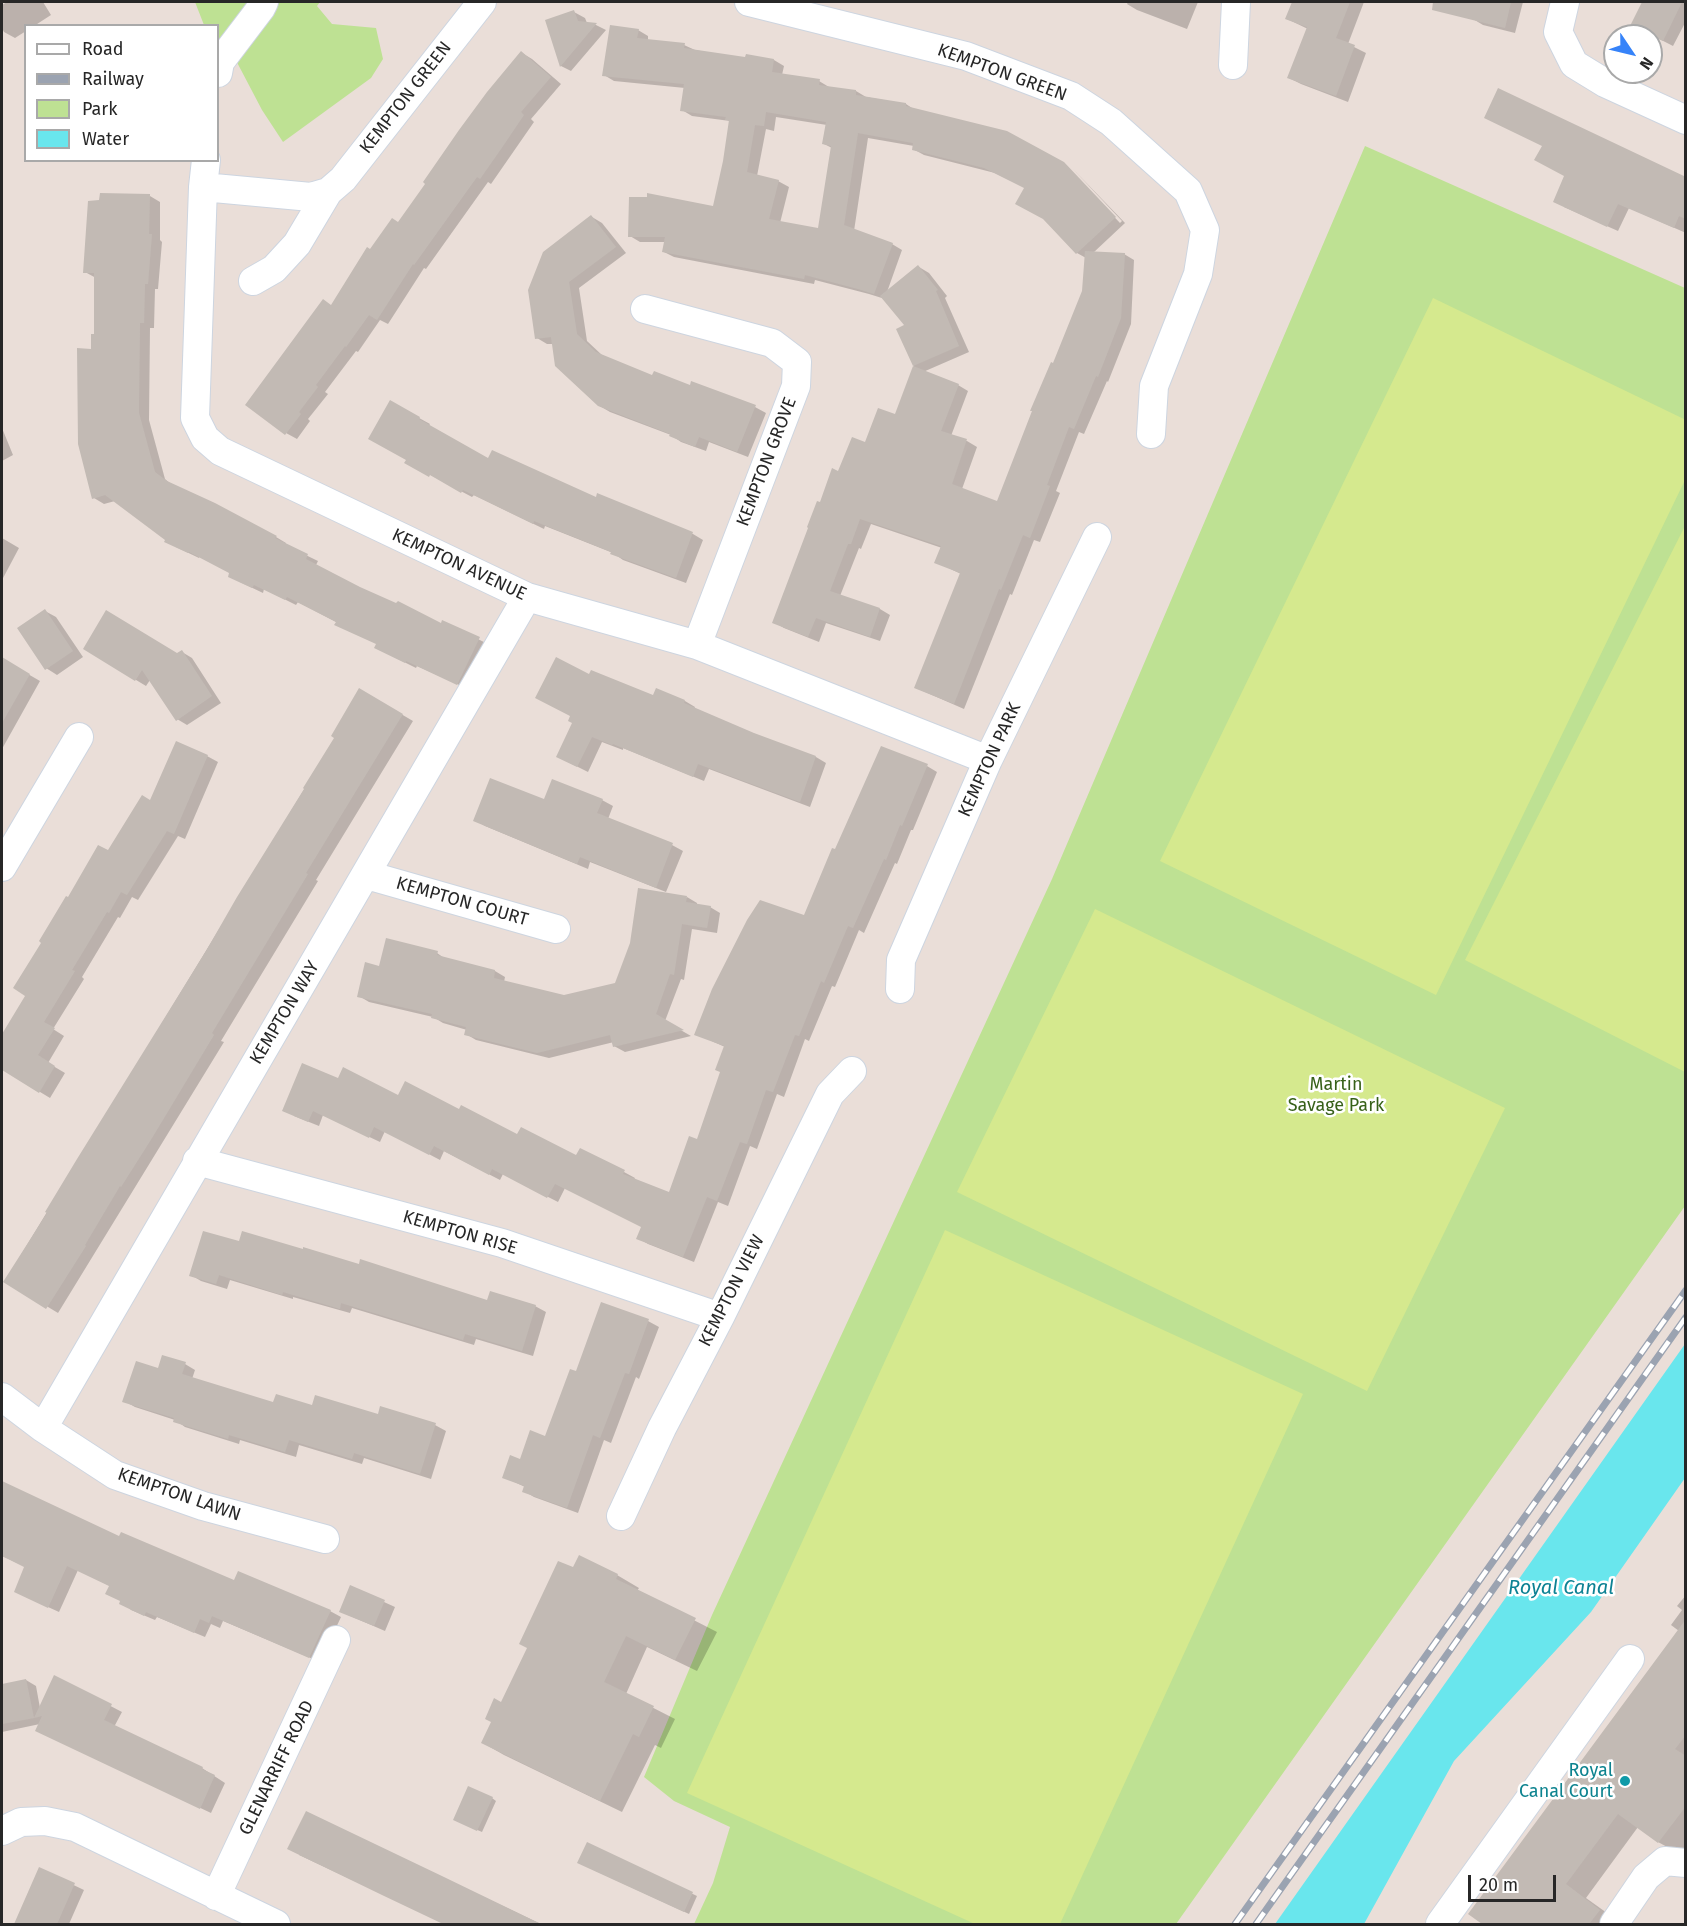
<!DOCTYPE html>
<html>
<head>
<meta charset="utf-8">
<style>
  body { margin:0 }
  #map { position:relative; width:1687px; height:1926px; overflow:hidden; background:#eaded8; font-family:"Fira Sans",sans-serif }
  canvas { display:block }
  .frame { position:absolute; inset:0; border:3px solid #272727; pointer-events:none }
  .legend { position:absolute; left:24px; top:24px; width:195px; height:138px; box-sizing:border-box; background:#fff; border:2px solid #a9a9a9; margin:0; padding:8px 10px; list-style:none; font-size:18px; color:#272727 }
  .legend li { display:flex; align-items:center; gap:12px; height:30px }
  .legend b { width:30px; border:2px solid #a9a9a9 }
  .north { position:absolute; left:1603px; top:24px; width:60px; height:60px; box-sizing:border-box; background:#fff; border:2px solid #a9a9a9; border-radius:50%; rotate:125deg; font-size:16px; font-weight:700; line-height:24px; text-align:center; color:#272727 }
  .north::after { content:''; display:block; margin:auto; width:21px; height:27px; background:#3683f9; clip-path:polygon(50% 0,100% 100%,50% 72%,0 100%) }
  .scale { position:absolute; left:1468px; top:1875px; width:88px; height:27px; box-sizing:border-box; border:3px solid #272727; border-top:0; padding-left:8px; font-size:18px; line-height:21px; white-space:nowrap; color:#272727; -webkit-text-stroke:4px #fff; paint-order:stroke }
</style>
</head>
<body>
<div id="map">
<canvas width="1687" height="1926"></canvas>
<div class="frame"></div>
<ul class="legend">
<li><b style="height:8px;background:#fff"></b>Road</li>
<li><b style="height:8px;background:#9ba3b1"></b>Railway</li>
<li><b style="height:16px;background:#bee193"></b>Park</li>
<li><b style="height:16px;background:#69e6ed"></b>Water</li>
</ul>
<div class="north">N</div>
<div class="scale">20 m</div>
</div>
<script>
const g = document.querySelector('canvas').getContext('2d');
g.lineJoin = 'round';
function fill(path, color) { g.fillStyle = color; g.fill(path, 'evenodd'); }
function trace(path, color, width, dash) { g.strokeStyle = color; g.lineWidth = width; g.lineCap = dash ? 'butt' : 'round'; g.setLineDash(dash || []); g.stroke(path); }
function drawText(font, color, halo, rows, align = 'center') {
  g.font = font + ' "Fira Sans",sans-serif'; g.lineWidth = 5; g.setLineDash([]); g.textBaseline = 'middle'; g.strokeStyle = halo; g.fillStyle = color; for (const [text, x, y, turn = 0] of rows) {
    g.save(); g.translate(x, y); g.rotate((+turn || 0) * Math.PI / 180); g.textAlign = isNaN(turn) ? turn : align; if (halo) g.strokeText(text, 0, 0); g.fillText(text, 0, 0); g.restore();
  }
}
const green = new Path2D(`
  M195,2H320L317,6L332,24L376,28L383,59L371,78L283,142L262,110L230,49L218,41V26L204,25Z
  M1365,146L1685,288V1206L1176,1924H694L713,1883L730,1827L674,1801L644,1777L712,1615L1052,879Z`);
const pitch = new Path2D(`
  M1433,298L1686,420L1685,480L1436,995L1160,861Z
  M1685,526L1686,1072H1685L1465,960Z
  M1095,909L1505,1108L1367,1391L957,1192Z
  M945,1230L1303,1394L1060,1924H975L687,1793Z`);
const water = new Path2D(`
  M1685,1344V1478L1591,1612L1454,1761L1364,1924H1275Z`);
const shadow = new Path2D(`
  M7,2H43L51,15L34,26H26V31L15,38L4,32L2,28V5Z
  M1128,2H1198L1187,29L1137,10L1127,4Z
  M1294,2H1364L1348,44L1366,53L1348,102L1301,84L1289,78L1308,29L1287,19Z
  M1477,2H1523L1515,33L1483,25L1473,19Z
  M1643,2H1686V21L1673,46L1632,25Z
  M574,12L585,18L587,23L596,25L606,30L571,71L561,66L546,21Z
  M638,30L648,36V41L684,45L695,50L746,59L774,60L784,66L782,75L819,81L829,87L856,91L866,97L906,104L915,110L1063,163L1120,223L1122,221L1072,168L1125,223L1093,253L1124,254L1134,260L1131,324L1108,382L1107,381L1084,434L1079,432L1056,491L1060,493L1040,542L1034,540L1012,595L1010,594L964,709L916,688L961,574L936,562L942,548L871,524L861,549L859,548L840,596L880,609L890,615L880,641L826,623L819,642L784,628L774,622L820,504L839,473L896,416L914,366L898,329L906,326L885,299L869,294L815,280L814,284L674,257L664,252L666,242H640L630,236L714,208L724,162L730,121L692,116L682,110L685,88L614,81L604,75ZM776,117L827,125L824,144L832,148L820,230L780,223L789,187L778,181L757,176L766,129L774,131ZM868,138L914,146L913,149L924,155L995,173L1026,188L1077,253L1086,258L1084,292L998,503L962,489L977,447L967,441L951,436L968,391L958,385L923,372L969,352L945,298L947,296L929,273L919,267L887,292L902,250L892,244L854,231Z
  M522,53L532,59L561,84L531,119L534,122L491,184L488,182L426,269L424,268L388,324L380,320L358,352L356,351L325,392L328,394L308,419L310,421L297,439L286,433L332,306L371,251L398,223Z
  M1686,180V233L1629,208L1618,231L1564,207Z
  M150,196L160,202V240L162,242L158,289H155L154,328H150L149,420L165,479L173,486L276,537L286,543L285,545L318,561L316,565L360,588L442,625L443,622L490,645L468,689L417,666L416,668L386,653L378,644L298,602L296,605L264,589L263,593L240,582L231,573L200,556L199,558L176,547L115,501L104,504L94,498L93,350L95,336L96,278L85,272Z
  M592,217L602,223L626,253L579,288L587,341L603,356L653,377L755,407L766,413L748,457L709,442L706,451L681,442L671,435L610,412L598,405L553,344H547L537,338Z
  M390,402L430,424L428,427L489,460L596,500L598,495L693,534L703,540L686,583L623,560L613,553L545,526L544,529L474,495L472,497L406,462L408,459Z
  M2,428L13,455L2,461Z
  M2,538L19,548L2,580Z
  M45,611L56,617L83,657L57,675L46,668Z
  M85,649L177,655L182,652L192,658L221,703L187,725L177,719L150,680L146,686Z
  M2,659L40,681L2,749Z
  M590,676L654,697L685,701L695,707L694,709L753,734L816,757L826,763L810,807L709,769L704,781L623,748V750L602,742L588,772L568,762L574,722Z
  M360,690L413,721L316,880L318,881L221,1041L224,1042L58,1313L5,1281L336,737Z
  M207,756L218,762L185,839L178,836L138,900L132,897L120,918L118,917L82,977L84,979L53,1029L64,1036L48,1063L65,1073L50,1098L2,1069V1037L27,996L68,899L151,802Z
  M927,766L937,772L913,830H911L897,864L895,863L864,933L859,930L835,987L832,986L809,1041L805,1039L784,1097L777,1094L757,1149L750,1146L728,1206L718,1202L694,1262L648,1244L638,1238L643,1227L565,1188L558,1202L503,1174L500,1180L444,1151L440,1160L385,1131L380,1142L323,1115L319,1126L294,1116L339,1080L459,1111L518,1136L577,1157L580,1150L624,1172L635,1178L634,1180L669,1194L698,1141L722,1073L725,1047L696,1034L805,917L836,851Z
  M602,800L613,806L608,819L672,845L683,851L666,892L590,862L588,869L485,826L475,820L545,801Z
  M687,897L697,903V905L710,907L720,913L717,933L692,929L684,980L681,979L665,1021L691,1036L625,1052L614,1046V1042L549,1058L476,1040L466,1034L467,1030L443,1023L433,1017L369,1002L359,996L380,967L437,953L447,960L495,971L505,977L504,982L564,997L616,984Z
  M240,1243L488,1302L535,1306L546,1312L533,1356L476,1339L474,1345L352,1308L350,1313L293,1297V1299L230,1280L227,1289L201,1281L191,1275Z
  M648,1321L659,1327L639,1379L636,1377L611,1443L604,1440L578,1513L534,1497L524,1491L525,1487L504,1477L545,1438L577,1373Z
  M185,1364L195,1370L192,1379L274,1404L313,1407L435,1425L446,1431L431,1479L364,1458L362,1464L299,1445L296,1457L240,1440L239,1444L185,1427L175,1420L135,1407L124,1401L159,1370Z
  M2,1489L120,1538L235,1582L330,1611L341,1617L320,1662L223,1621L220,1628L211,1624L205,1637L157,1617L155,1620L131,1610L110,1586L78,1570L59,1612L26,1597V1567L2,1556Z
  M573,1569L617,1575L639,1588L637,1591L717,1632L697,1671L647,1647L626,1694L675,1719L661,1748L655,1745L622,1812L504,1755L483,1743Z
  M351,1587L395,1607L385,1631L341,1612Z
  M1686,1595V1847L1680,1854L1658,1842L1638,1827L1586,1898L1621,1923L1620,1924H1485L1470,1913L1679,1631L1671,1625L1682,1610L1677,1606Z
  M55,1677L122,1712L114,1727L202,1768L225,1783L211,1813L48,1736L40,1724L2,1732V1685L26,1680L36,1686L40,1708Z
  M492,1798L496,1801L482,1832L459,1822Z
  M306,1813L541,1924H446L299,1855Z
  M588,1844L697,1896L689,1914L583,1865Z
  M40,1869L84,1890L69,1924H16Z`);
const building = new Path2D(`
  M1292,2H1350L1336,38L1355,45L1336,96L1287,78L1307,27L1285,19Z
  M1433,2H1511L1505,28L1432,10Z
  M1642,2H1682L1663,41L1630,26Z
  M574,10L578,21L597,23L560,67L545,20Z
  M610,25L639,29L637,38L685,43L684,48L745,57L746,54L774,59L772,72L820,79L819,85L856,90V95L906,103V106L1007,131L1064,162L1116,217L1076,254L1043,219L1015,204L1024,188L984,168L912,150L913,143L858,133L844,225L893,243L874,294L858,289L805,275L804,279L662,252L665,237H628L629,197H647V193L713,206L723,161L729,120H725L726,117L680,111L684,84L602,76ZM766,112L826,122L822,144L831,146L818,228L769,219L779,180L747,172L755,125L764,126Z
  M521,51L551,77L521,112L524,115L501,149L480,179L477,177L414,265L413,264L377,320L369,315L346,347L345,346L316,385L318,387L299,412L301,414L285,435L245,405L323,299L331,305L367,247L370,249L392,218L398,222L425,184L423,182L459,130L487,92Z
  M1498,88L1686,177V219L1679,216L1674,228L1618,204L1607,227L1553,202L1564,176L1534,160L1542,146L1484,118Z
  M100,193L150,194L149,234H152L148,284H145L144,323H140L139,400V413L155,472L167,481L215,503L277,536L275,538L308,554L306,559L360,587L396,603L398,601L441,623L442,620L480,637L457,685L406,661L405,663L374,648L376,644L334,625L336,622L287,597L285,600L254,585L252,588L228,577L229,573L189,552L188,553L164,542L165,540L105,495L92,499L78,444L77,348L91,349V334H94V273H83L88,201L99,200Z
  M591,215L616,247L569,282L577,334L596,352L652,375L654,371L690,385L691,381L756,405L737,452L699,437L695,447L669,436L670,434L598,406L555,366L551,337L535,339L528,290L543,252Z
  M1085,251L1125,253L1121,318L1098,377L1096,376L1074,429L1069,427L1047,485L1050,486L1030,538L1023,535L1001,590L999,589L954,704L914,688L960,573L934,563L941,546L860,519L851,544H848L830,591L880,608L870,637L816,618L808,637L772,623L808,528L807,527L817,501L820,502L832,468L838,471L852,437L865,442L878,408L895,414L913,366L959,384L941,431L967,439L952,484L997,501L1032,411H1030L1051,362L1053,363L1082,291Z
  M918,265L938,290L936,291L959,346L913,366L896,329L904,325L880,296Z
  M390,400L420,417L419,419L488,458L492,450L596,497L597,493L693,532L676,578L610,554L611,552L534,521L533,524L463,490L461,493L430,475L429,477L404,463L406,460L368,439Z
  M45,609L73,651L45,670L17,628Z
  M106,610L177,653L182,650L212,696L176,721L142,670L135,681L83,649Z
  M2,657L30,674L2,723Z
  M556,657L589,674L591,670L653,695L656,688L685,700L684,703L754,733L816,756L800,802L698,764L693,777L613,744L612,745L592,737L577,767L556,757L572,723L568,721L570,716L535,698Z
  M359,688L403,714L306,873L308,874L212,1033L214,1035L152,1138L121,1187L120,1186L85,1245L86,1246L46,1309L3,1282L47,1213L45,1212L77,1159L206,951L237,897L304,789L303,788L334,738L331,736Z
  M176,741L208,755L174,834L167,831L127,895L121,892L109,913L107,912L72,970L75,971L44,1022L55,1028L38,1055L55,1066L39,1093L2,1070V1034L25,996L13,988L41,943L39,941L66,896L68,897L98,845L108,850L142,795L150,800Z
  M881,746L928,764L902,826L900,825L886,860L884,859L853,928L848,926L824,983L821,981L799,1036L795,1035L773,1092L766,1090L747,1144L740,1142L717,1201L707,1197L683,1257L636,1239L641,1227L555,1184L547,1198L492,1169L489,1175L434,1146L429,1155L374,1127L369,1138L313,1111L308,1122L282,1111L302,1063L338,1078L343,1067L398,1095L405,1081L459,1109L461,1105L517,1134L521,1127L576,1155L580,1148L625,1170L623,1174L669,1192L689,1136L697,1139L720,1072L715,1070L724,1046L694,1035L712,989L747,920L760,900L804,915L832,848L835,849Z
  M490,778L544,799L552,779L603,799L597,813L673,843L656,888L580,857L577,864L473,821Z
  M638,888L687,896L686,902L711,906L707,928L682,924L674,975L670,974L656,1014L684,1030L613,1047L610,1035L537,1053L464,1035L466,1027L431,1018L432,1014L357,997L365,962L379,966L386,938L438,951L437,955L495,970L494,978L564,995L615,983L630,943Z
  M203,1231L239,1241L242,1231L303,1249V1247L359,1264L360,1259L487,1300L490,1291L536,1305L522,1351L465,1334L463,1340L341,1303L340,1309L283,1292L282,1295L219,1275L216,1284L189,1276Z
  M601,1302L649,1319L629,1374L625,1373L600,1438L593,1435L567,1508L522,1492L524,1486L502,1478L510,1455L520,1459L530,1430L545,1436L570,1369L576,1371Z
  M162,1355L186,1362L182,1374L273,1402L276,1394L312,1405L315,1395L378,1414L380,1406L436,1423L420,1474L354,1453L352,1459L289,1440L285,1452L229,1435L228,1439L173,1422L174,1418L122,1402L136,1361L158,1368Z
  M2,1481L119,1536L121,1532L234,1580L238,1571L331,1610L309,1658L212,1616L209,1623L200,1619L194,1633L146,1612L144,1616L119,1604L120,1601L105,1594L109,1586L67,1566L48,1608L14,1592L24,1567L2,1556Z
  M579,1555L618,1574L616,1579L696,1618L675,1660L626,1636L604,1682L654,1706L639,1737L633,1734L600,1801L481,1743L491,1722L485,1719L494,1698L501,1702L527,1648L519,1644L558,1561L573,1567Z
  M350,1585L385,1600L374,1626L339,1612Z
  M1686,1619V1735L1675,1749L1686,1756V1806L1658,1843L1618,1814L1566,1884L1600,1910L1589,1924H1482L1468,1914Z
  M54,1675L112,1704L104,1720L203,1767L202,1769L215,1775L200,1809L35,1731L42,1716L34,1718Z
  M26,1679L34,1718L2,1724V1684Z
  M468,1786L493,1797L477,1831L453,1820Z
  M306,1811L444,1877L541,1924H443L382,1895L287,1849Z
  M587,1842L693,1892L684,1912L577,1863Z
  M39,1867L75,1883L57,1924H14Z`);
const street = new Path2D(`
  M749,2L966,56L1071,96L1111,122L1188,191L1205,230L1198,274L1154,386L1151,434
  M1565,2L1558,32L1574,64L1605,83L1686,120
  M1233,65L1236,2
  M218,73L220,62L261,8L264,2
  M206,160L203,187L195,418L205,438L220,451L527,597L697,645L988,760
  M203,187L311,197L328,192L343,179L482,2
  M253,281L274,269L297,244L328,192
  M645,309L772,343L797,362L796,386L697,645
  M2,867L79,737
  M367,875L556,929
  M900,989L901,960L988,760L1097,537
  M197,1161L502,1243L720,1317
  M2,1397L43,1428L115,1475L203,1506L325,1539
  M43,1428C202,1150 367,875 527,597
  M621,1516L662,1428L720,1317L830,1094L852,1071
  M2,1831L21,1822L45,1821L75,1827L276,1924
  M216,1896L336,1640
  M1440,1924L1630,1659
  M1614,1924L1646,1877L1665,1861L1686,1863`);
const rail = new Path2D(`
  M1235,1924L1686,1290
  M1256,1924L1686,1317`);
const markers = [
  [1625,1781,6,"#0f9aa8"]
];
const streetNames = [
  ["KEMPTON GREEN",1002,73,20],
  ["KEMPTON GREEN",406,98,-52],
  ["KEMPTON GROVE",767,462,-69],
  ["KEMPTON AVENUE",459,565,25],
  ["KEMPTON PARK",990,760,-65],
  ["KEMPTON COURT",462,902,16],
  ["KEMPTON WAY",285,1013,-59],
  ["KEMPTON RISE",460,1233,16],
  ["KEMPTON VIEW",732,1291,-63],
  ["KEMPTON LAWN",179,1495,19],
  ["GLENARRIFF ROAD",277,1768,-64]
];
const parkNames = [
  ["Martin",1336,1085],
  ["Savage Park",1336,1106]
];
const cultureNames = [
  ["Royal",1613,1771],
  ["Canal Court",1613,1792]
];
const waterNames = [
  ["Royal Canal",1561,1588]
];
fill(green, '#bee193');
fill(pitch, '#d5e98e');
fill(water, '#69e6ed');
fill(shadow, '#0003');
fill(building, '#c2bab4');
trace(street, '#cdd5e0', 30);
trace(street, '#fff', 28);
trace(rail, '#9ba3b1', 7);
trace(rail, '#fff', 4.5, [14]);
for (const [x, y, r, color] of markers) { const dot = new Path2D(); dot.arc(x, y, r, 0, 2 * Math.PI); g.fillStyle = color; g.fill(dot); trace(dot, '#fff', 2); }
drawText('18px', '#272727', '#fff', streetNames);
drawText('18px', '#376119', '#fff', parkNames);
drawText('18px', '#0d838f', '#fff', cultureNames, 'right');
drawText('italic 20px', '#0d8294', '#fff', waterNames);
</script>
</body>
</html>
